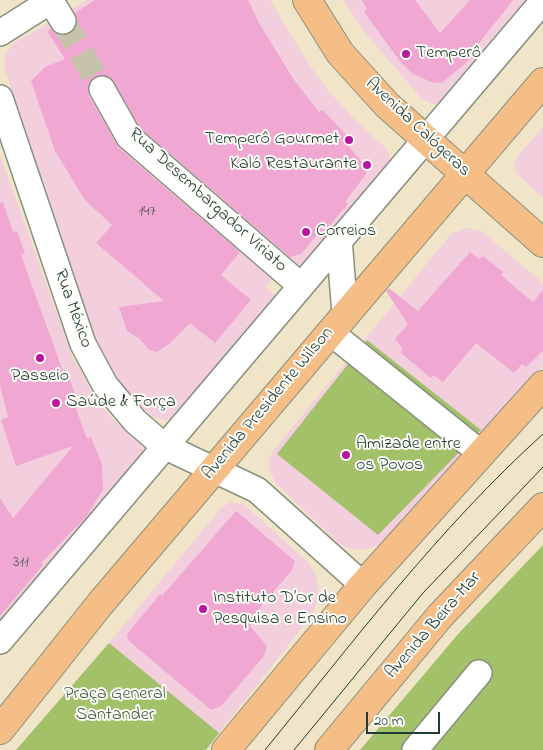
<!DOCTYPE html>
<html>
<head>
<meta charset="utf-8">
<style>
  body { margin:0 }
  #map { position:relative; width:543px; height:750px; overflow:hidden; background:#f0e5c8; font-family:"Indie Flower",sans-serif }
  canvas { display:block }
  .scale { position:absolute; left:366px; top:712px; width:74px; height:22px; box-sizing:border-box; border:2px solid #1f3d34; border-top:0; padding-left:6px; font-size:15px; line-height:18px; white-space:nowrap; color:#1f3d34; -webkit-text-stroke:4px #fdfcf7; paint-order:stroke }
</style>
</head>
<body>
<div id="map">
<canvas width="543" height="750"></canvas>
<div class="scale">20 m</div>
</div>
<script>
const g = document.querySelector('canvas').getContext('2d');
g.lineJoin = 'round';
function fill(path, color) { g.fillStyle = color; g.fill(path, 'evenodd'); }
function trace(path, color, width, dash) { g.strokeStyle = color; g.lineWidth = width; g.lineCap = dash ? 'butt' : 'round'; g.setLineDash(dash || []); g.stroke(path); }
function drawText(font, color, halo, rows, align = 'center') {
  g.font = font + ' "Indie Flower",sans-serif'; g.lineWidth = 4; g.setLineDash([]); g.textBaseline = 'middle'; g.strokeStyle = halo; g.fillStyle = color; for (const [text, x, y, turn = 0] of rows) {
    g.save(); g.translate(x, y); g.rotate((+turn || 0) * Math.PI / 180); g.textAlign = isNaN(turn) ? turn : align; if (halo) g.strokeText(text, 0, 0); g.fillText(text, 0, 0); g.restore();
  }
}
const built = new Path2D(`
  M87,0H270L310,66L327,89L360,125L385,147L389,155L390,163L302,267L295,266L90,91L278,273L266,287L276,296L174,421L155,418L132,400L107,365L97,344L4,67L5,54L13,44Z
  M343,0H531L441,103L436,105L422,99L366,34Z
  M543,127V198L517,174L514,164L517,157Z
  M0,155L73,358L96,398L110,416L142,446L144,455L0,630Z
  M467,228L481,231L543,283V366L380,544L366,550L348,548L340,544L275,483L269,467V459L273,451L452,233Z
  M231,502L244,504L308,562L316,575L319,595L312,615L206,750H16L109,643L221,508Z`);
const green = new Path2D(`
  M367,340L481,430L378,535L277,454Z
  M543,545V750H360L459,633Z
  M109,643L219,733L206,750H16Z`);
const building = new Path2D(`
  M95,0H248L259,23L294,80L319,112L323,110L349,138L345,142L366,167V174L345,202L348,204L323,233L320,231L301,254L290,257L140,128L110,77L102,75L90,81L88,88L89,96L119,148L240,252L221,275L251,300L215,343L190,323L169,344L157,352L149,350L140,339L127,331L119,307L164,301L96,243L112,225L85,200L55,151L31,81L45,67L65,59L47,31L51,29L63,35L71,33L77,21L75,13Z
  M362,0H415L440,33L470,0H513L472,52L475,55L442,83L431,82L413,74L402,64L364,12L367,9Z
  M3,202L13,232L17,231L25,254L21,255L63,371L66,370L75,394H71L87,439L91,437L102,464L103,490L86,517L41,563L43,565L0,616V498L13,518L73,446L16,466L1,420L8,417L0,385V203Z
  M470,252L479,259L483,256L503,272L501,275L533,302L543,290V351L526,367L522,364L514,373L476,343L443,382L433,375L431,378L400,352L403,349L395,339L408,324L386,291L389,288L418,311Z
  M236,511L295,561L292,570L254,615L257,617L250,626L267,646L264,656L221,706L211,710L128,640L127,634L160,594L162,596Z`);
const minorTunnel = new Path2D(`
  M63,21L102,89`);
const minor = new Path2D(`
  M51,1L63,21
  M0,33L52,0
  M102,89L129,137L300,285
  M0,98L83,344L105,385L135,421L164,446L257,490L363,585
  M339,239L345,314
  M330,332L482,454
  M0,641L543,1
  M415,750L479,673`);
const major = new Path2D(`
  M307,0L340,53L387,105L543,243
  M0,730L100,604L543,82
  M226,750L363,585L543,385
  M329,750L440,616L543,507`);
const tram = new Path2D(`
  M265,750C353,642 439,528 543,434
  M294,750L423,593L543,467`);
const markers = [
  [406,54,5,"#b5179e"],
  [349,140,5,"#b5179e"],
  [367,165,5,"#b5179e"],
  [306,232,5,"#b5179e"],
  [40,358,5,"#b5179e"],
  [56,403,5,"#b5179e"],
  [346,455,5,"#b5179e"],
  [203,609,5,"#b5179e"]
];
const numberNames = [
  ["147",147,213],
  ["311",21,564]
];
const poiNames = [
  ["Temperô",416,54],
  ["Temperô Gourmet",339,140,"right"],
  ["Kaló Restaurante",357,165,"right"],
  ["Correios",316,232],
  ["Passeio",40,377,"center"],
  ["Saúde & Força",66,403],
  ["Amizade entre",356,445],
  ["os Povos",356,466],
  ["Instituto D’Or de",213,599],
  ["Pesquisa e Ensino",213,620]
];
const streetNames = [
  ["Avenida Calógeras",417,128,43],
  ["Rua Desembargador Viriato",207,201,42],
  ["Rua México",72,309,70],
  ["Avenida Presidente Wilson",269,404,-50],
  ["Avenida Beira-Mar",434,626,-49]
];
const parkNames = [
  ["Praça General",115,695],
  ["Santander",115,716]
];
fill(built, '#f3cfde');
fill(green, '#a2c169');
fill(building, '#f0a8d2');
trace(minorTunnel, '#c6c3aa', 25, [25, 12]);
trace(minor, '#88917e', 28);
trace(major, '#88917e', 30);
trace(minor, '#fff', 25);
trace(major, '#f6be87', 28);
trace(tram, '#1f3d34', 1);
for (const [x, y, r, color] of markers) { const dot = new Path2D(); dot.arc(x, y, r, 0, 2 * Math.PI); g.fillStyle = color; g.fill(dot); trace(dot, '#fdfcf7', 2); }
drawText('15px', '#53585c', null, numberNames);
drawText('18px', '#1f3d34', '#fdfcf7', poiNames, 'left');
drawText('18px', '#1f3d34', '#fdfcf7', streetNames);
drawText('18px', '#405e41', '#fdfcf7', parkNames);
</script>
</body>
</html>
